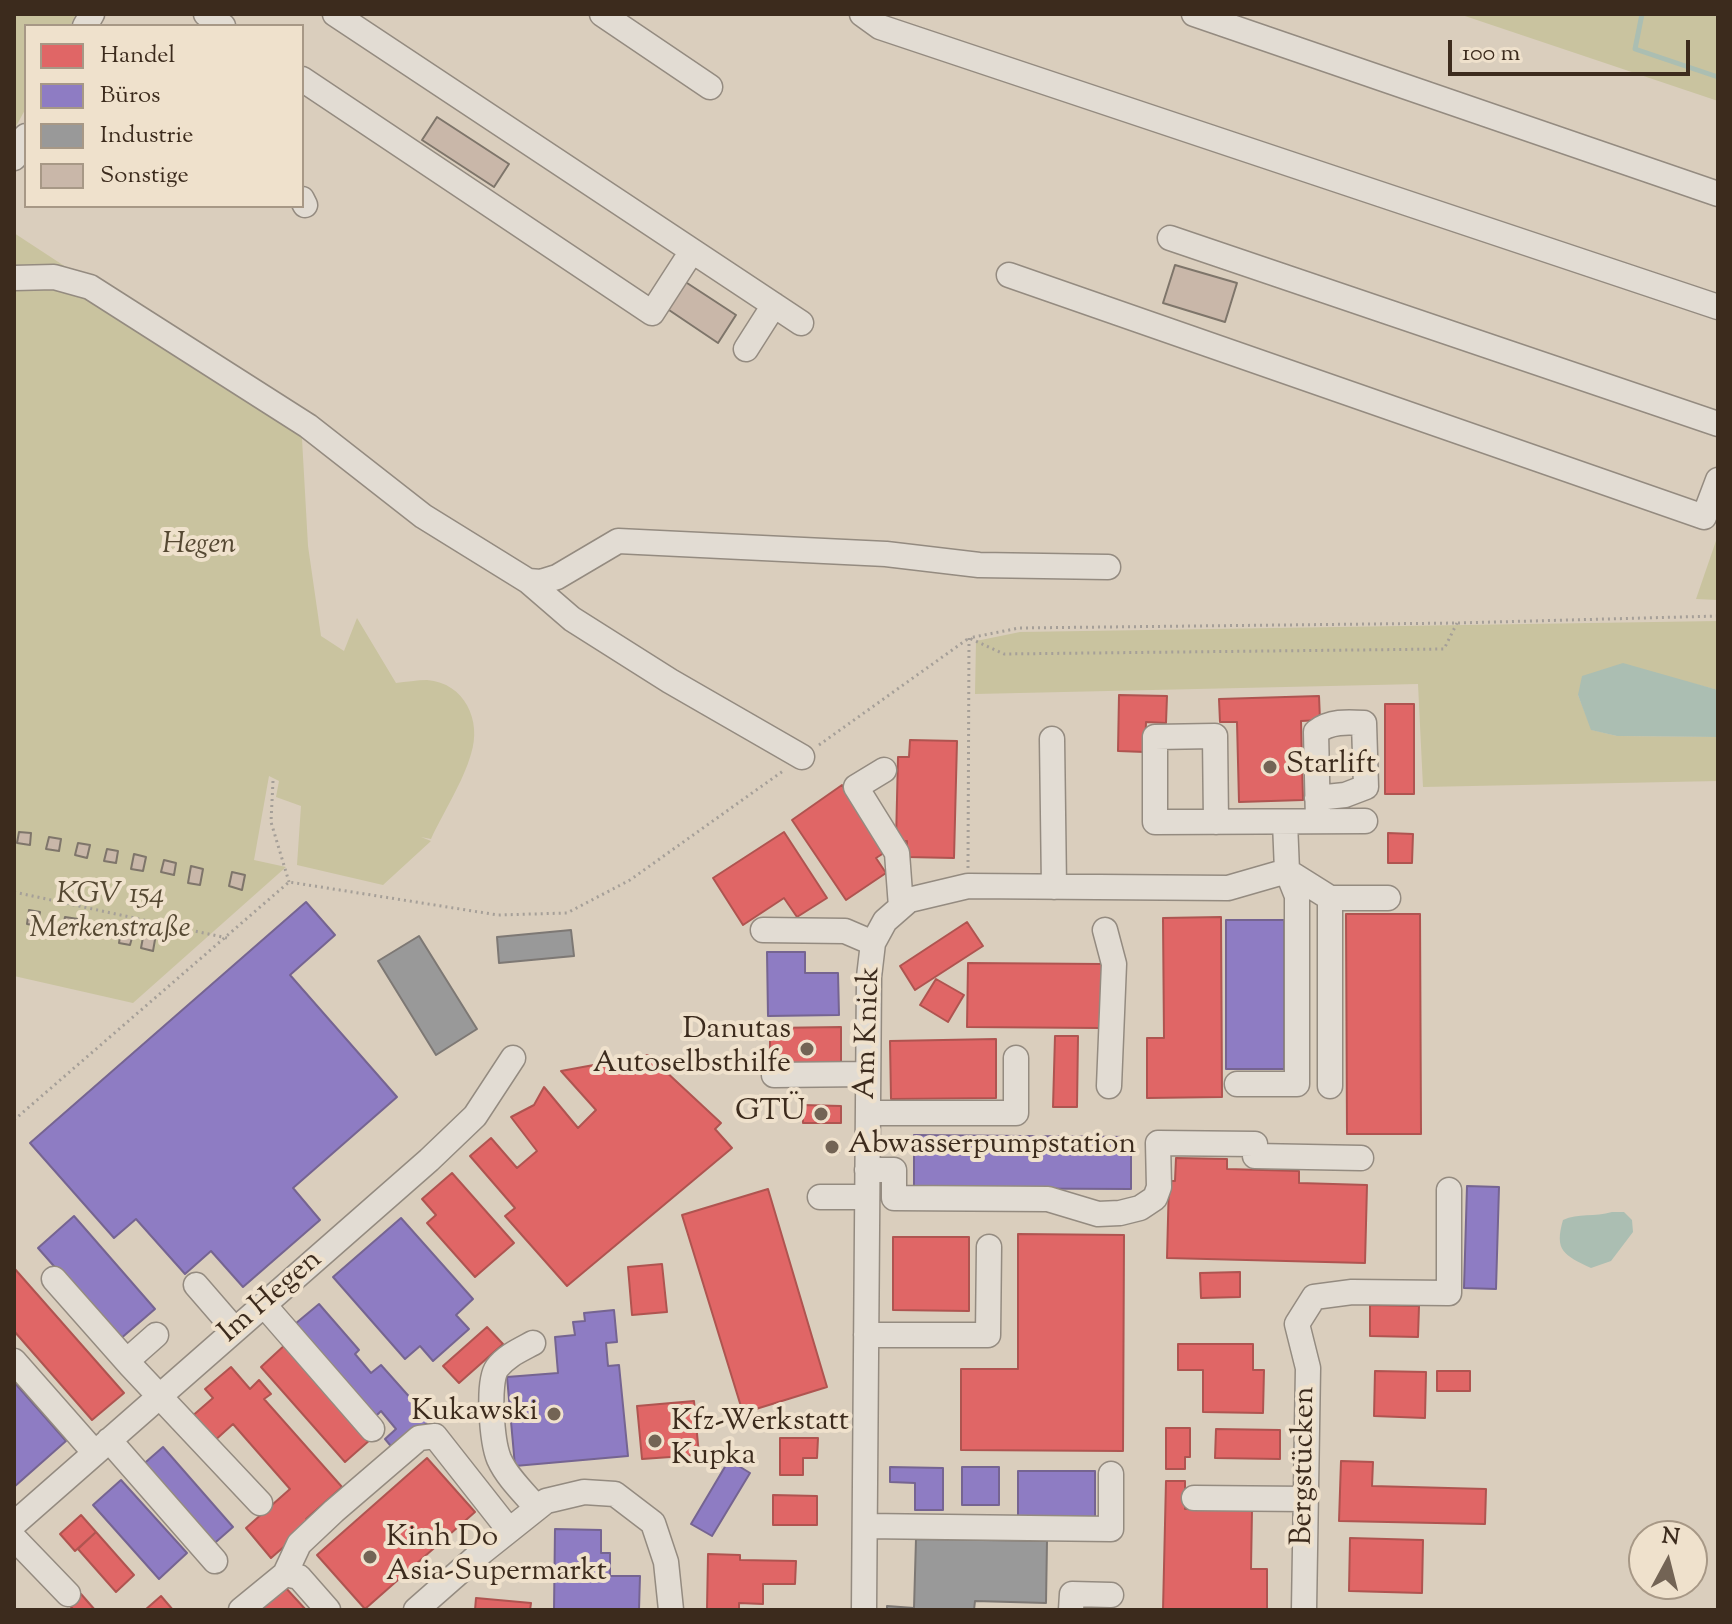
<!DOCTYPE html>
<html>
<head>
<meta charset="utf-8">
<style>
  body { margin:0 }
  #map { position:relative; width:1732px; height:1624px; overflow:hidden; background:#dacebd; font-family:"Sorts Mill Goudy",serif }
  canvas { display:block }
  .frame { position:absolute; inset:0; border:16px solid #3c2b1d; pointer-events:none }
  .legend { position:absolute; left:24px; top:24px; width:280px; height:184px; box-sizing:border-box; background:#efe1cc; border:2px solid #a79886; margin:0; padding:10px 14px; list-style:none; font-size:24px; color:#3c2b1d }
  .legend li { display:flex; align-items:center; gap:16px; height:40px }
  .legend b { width:40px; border:2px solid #a79886 }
  .north { position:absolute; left:1628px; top:1520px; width:80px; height:80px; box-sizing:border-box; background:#efe1cc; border:2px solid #a79886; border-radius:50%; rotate:7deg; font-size:22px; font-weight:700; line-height:32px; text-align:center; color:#3c2b1d }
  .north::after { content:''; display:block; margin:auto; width:28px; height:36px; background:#736455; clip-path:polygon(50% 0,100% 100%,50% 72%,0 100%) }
  .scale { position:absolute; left:1448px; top:40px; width:242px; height:36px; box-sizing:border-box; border:4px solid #3c2b1d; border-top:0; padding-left:10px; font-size:24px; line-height:28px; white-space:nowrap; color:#3c2b1d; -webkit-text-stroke:6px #efe1cc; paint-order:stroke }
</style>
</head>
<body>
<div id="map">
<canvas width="1732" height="1624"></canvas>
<div class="frame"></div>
<ul class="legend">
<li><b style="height:22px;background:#e06666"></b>Handel</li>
<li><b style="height:22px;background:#8e7cc3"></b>Büros</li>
<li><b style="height:22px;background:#999"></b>Industrie</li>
<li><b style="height:22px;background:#c9b7a9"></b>Sonstige</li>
</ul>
<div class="north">N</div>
<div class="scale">100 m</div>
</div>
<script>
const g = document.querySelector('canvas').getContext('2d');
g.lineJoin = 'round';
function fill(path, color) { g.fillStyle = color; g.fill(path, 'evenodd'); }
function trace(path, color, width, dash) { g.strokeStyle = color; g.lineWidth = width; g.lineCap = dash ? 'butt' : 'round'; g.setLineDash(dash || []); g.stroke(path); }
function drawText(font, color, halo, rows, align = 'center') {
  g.font = font + ' "Sorts Mill Goudy",serif'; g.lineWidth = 8; g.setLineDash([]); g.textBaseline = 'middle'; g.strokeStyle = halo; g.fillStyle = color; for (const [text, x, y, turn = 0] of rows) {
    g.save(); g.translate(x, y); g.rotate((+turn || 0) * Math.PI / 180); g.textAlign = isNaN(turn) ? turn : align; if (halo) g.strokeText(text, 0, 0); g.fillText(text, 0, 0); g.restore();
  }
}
const green = new Path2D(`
  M14,14H76L70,26H26V108L14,130Z
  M1459,14H1718V101Z
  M14,233L301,421L308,546L321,636L344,651L357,618L396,683C406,682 417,680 427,680C465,683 482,721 471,754C463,782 443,813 431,839L421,837L431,841L383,885L297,865L301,806L276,797L279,781L269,776L254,860L286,867L133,1003L14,976Z
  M1718,535V600L1696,599Z
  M1718,621V690L1675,679L1578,695L1592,730L1617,736L1718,737V781L1423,787L1418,684L975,694L976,641L1020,632Z`);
const water = new Path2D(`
  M1623,663L1718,690V737L1617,736L1591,730L1578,695L1582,676Z
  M1612,1212H1624L1632,1220L1633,1232L1611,1261L1591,1268C1564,1255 1554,1251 1563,1220C1578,1213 1595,1217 1612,1212Z`);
const shops = new Path2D(`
  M1119,695L1167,696L1166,723L1146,722L1145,752L1118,751Z
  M1319,696L1320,720L1301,721L1303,800L1239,802L1237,722H1220L1219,699Z
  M1385,704H1414V794H1385Z
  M910,740L957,741L954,858L907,857V841H896L898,757H909Z
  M842,785L887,851L876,858L886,873L846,900L792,820Z
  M784,832L827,898L797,917L784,898L743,925L713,878Z
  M1388,833L1413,834L1412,863H1388Z
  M1346,914H1420L1421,1134H1347Z
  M1221,917L1222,1097L1147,1098V1038H1164L1163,918Z
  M967,922L983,946L915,990L900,966Z
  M968,963L1102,964L1101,1028L967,1027Z
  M936,979L964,995L948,1022L920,1005Z
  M841,1027V1069H770V1028Z
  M1055,1036H1078L1077,1107H1053Z
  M996,1039V1098L891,1099L890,1041Z
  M648,1055L721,1123L715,1129L732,1148L567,1286L505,1216L515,1208L470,1156L491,1138L517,1168L537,1151L511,1117L534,1105L544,1087L578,1128L596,1110L561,1071Z
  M803,1105L841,1106V1123H803Z
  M826,1143H839V1152H826Z
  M1176,1158L1227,1159V1169L1299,1171V1183L1367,1185L1365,1263L1167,1258L1169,1181H1175Z
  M452,1173L514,1243L475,1277L427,1223L436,1215L422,1199Z
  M768,1189L827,1387L743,1413L682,1215Z
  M1018,1234L1124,1235L1123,1451L961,1450V1369H1018Z
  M893,1237H969V1311L893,1310Z
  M662,1264L667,1312L632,1315L628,1267Z
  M14,1268L124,1393L92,1420L14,1331Z
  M1240,1272V1297L1201,1298L1200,1273Z
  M1370,1305L1419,1306L1418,1337L1370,1336Z
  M487,1327L503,1344L459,1383L443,1366Z
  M287,1343L371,1439L345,1462L261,1367Z
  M1178,1344H1253V1370H1264L1263,1413L1203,1412V1370H1178Z
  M231,1367L250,1389L259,1380L271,1394L264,1399L342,1487L306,1519L310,1524L271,1558L246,1528L290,1489L233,1424L212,1443L190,1418L213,1398L205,1389Z
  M1375,1371L1426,1372L1425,1418L1374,1416Z
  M1437,1371H1470V1391H1437Z
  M694,1401L699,1455L642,1459L637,1406Z
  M1166,1428H1190V1457H1185V1469H1166Z
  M1216,1429L1280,1430V1459L1215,1458Z
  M780,1438H818L817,1458H803V1475H780Z
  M427,1458L475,1512L365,1609L317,1555Z
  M1341,1461L1373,1462L1372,1486L1486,1489L1485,1524L1339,1521Z
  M1166,1481H1185V1509L1252,1510L1251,1569H1267V1610H1163Z
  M773,1495L817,1496V1525H773Z
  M81,1515L96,1532L75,1551L60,1534Z
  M96,1532L134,1575L116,1592L78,1549Z
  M1350,1538L1423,1540L1422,1593L1349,1591Z
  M708,1554L740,1555V1560L796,1561L795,1584H763V1604L739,1603V1609H707Z
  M285,1587L306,1610H259Z
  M81,1594L95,1610H74L69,1605Z
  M161,1596L173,1610H145Z
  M476,1598L531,1603L530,1610H475Z`);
const offices = new Path2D(`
  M306,902L335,935L290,975L397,1097L293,1188L320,1220L243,1287L211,1251L185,1274L136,1219L114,1238L30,1143Z
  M1226,920H1284V1069H1226Z
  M767,952H805V973H838L839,1015L768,1016Z
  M914,1135L1131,1137V1189L914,1188Z
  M1467,1186L1499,1187L1496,1289L1464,1288Z
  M74,1216L155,1309L119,1340L38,1248Z
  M401,1218L473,1299L456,1315L469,1329L433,1361L420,1346L405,1359L333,1277Z
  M319,1304L359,1350L355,1354L371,1373L381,1365L430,1420L395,1451L385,1439L396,1429L381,1411L376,1416L295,1324Z
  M614,1310L617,1342L606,1343L608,1366L619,1365L628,1456L515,1466L507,1377L558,1373L555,1337L575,1335L573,1322L585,1321L584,1313Z
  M14,1382L66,1441L14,1487Z
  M163,1447L233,1527L209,1548L139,1468Z
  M729,1460L750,1473L712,1536L691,1524Z
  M890,1467L943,1468V1510H915V1483L890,1482Z
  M962,1467H999V1505H962Z
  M1018,1471H1095V1517H1018Z
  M121,1480L187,1553L159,1579L93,1505Z
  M555,1529L601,1530V1553H610V1576H640L639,1610H554Z`);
const industry = new Path2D(`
  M571,930L574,956L499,963L497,937Z
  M419,936L477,1029L436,1055L378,961Z
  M916,1539L1047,1541L1046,1603L975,1601L974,1610H887V1606L914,1608Z`);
const stream = new Path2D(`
  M1642,14L1635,49L1718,77`);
const building = new Path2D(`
  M437,117L509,164L494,187L422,140Z
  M1175,265L1237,283L1225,322L1163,303Z
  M684,281L736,315L718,343L666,308Z
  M19,832L31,833L30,845L17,843Z
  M49,837L61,839L59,851L46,849Z
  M78,843L90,845L87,858L75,855Z
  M107,849L118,851L116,863L104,861Z
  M134,854L146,857L143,871L131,869Z
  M164,860L176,863L174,875L161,872Z
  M191,866L203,869L200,885L188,883Z
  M232,872L245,875L242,890L229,886Z
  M29,910L40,912L37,926L27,924Z
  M65,917L78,919L76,934L62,932Z
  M86,922L97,923L94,938L84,936Z
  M121,931L133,934L130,945L119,943Z
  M144,932L156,934L153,951L141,948Z`);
const path = new Path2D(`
  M819,745L969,638L1004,654L1444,649L1457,623
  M273,781L271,822L289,882
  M968,868L969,638L1019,628L1457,623L1718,616
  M14,892L227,938
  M14,1120L289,882L498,915L567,913L630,880L783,771`);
const minor = new Path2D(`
  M206,14L223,26
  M335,14L801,323
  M602,14L710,87
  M862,14L880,27L1718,307
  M1194,14L1718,194
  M85,26L92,14
  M302,79L652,313L692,251
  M14,158L26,136
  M302,199L305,205
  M1170,238L1718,424
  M1009,275L1704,517L1718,480
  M14,278L54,277L90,287L308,426L423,516L528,581L541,582L557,577L618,541L886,554L979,565L1108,567
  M746,349L774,305
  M528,581L572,619L670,681L802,757
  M1052,739L1054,887
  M884,770L856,787L897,853L901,907
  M1317,798L1345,795L1366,787L1364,723C1347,722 1330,721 1316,732L1318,821
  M1216,822L1215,736L1155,737V822L1365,821
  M1287,871L1330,898V1086
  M1330,898H1388
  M763,930L845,931L873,943
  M1105,930L1114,964L1109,1086
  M774,1075L868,1074
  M1237,1084H1297V896L1287,871L1285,822
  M868,1113H1016V1058
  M867,1170H894V1198L1048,1199L1098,1214L1120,1213L1140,1208L1155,1198L1159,1187L1158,1143L1255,1144V1156L1361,1158
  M820,1197H867
  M54,1279L131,1366
  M196,1285L235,1330
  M264,1305L372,1429
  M156,1335L130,1358L131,1366L260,1503
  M866,1335H988L989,1247
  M533,1343C520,1350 506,1356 497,1368C487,1382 492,1442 499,1459C507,1477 524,1493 537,1508
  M14,1361L95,1453
  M109,1440L215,1561
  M1194,1498L1306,1499
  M14,1524L429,1160L475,1116L513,1058
  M865,1526L1111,1529V1474
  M14,1538L68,1594
  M285,1574L299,1544L334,1511L419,1438L435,1436L509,1530
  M241,1610L285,1574L299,1577L328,1610
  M416,1610L482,1552L546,1501L584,1492L615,1494L653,1523L666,1562L671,1610
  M864,1610L869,977L873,943L885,921L909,900L968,886L1228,888L1287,871
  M1071,1610L1072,1594L1111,1595
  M1304,1610L1308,1368L1297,1324L1314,1297L1352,1292L1449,1293V1190`);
const markers = [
  [1270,767,8,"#736455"],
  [807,1049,8,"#736455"],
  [821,1114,8,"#736455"],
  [832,1147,8,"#736455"],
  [554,1414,8,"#736455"],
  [655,1441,8,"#736455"],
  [370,1557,8,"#736455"]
];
const parkNames = [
  ["Hegen",199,547],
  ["KGV 154",110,897],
  ["Merkenstraße",110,931]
];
const poiNames = [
  ["Starlift",1286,767],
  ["Danutas",791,1032,"right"],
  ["Autoselbsthilfe",791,1066,"right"],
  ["GTÜ",805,1114,"right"],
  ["Abwasserpumpstation",848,1147],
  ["Kukawski",538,1414,"right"],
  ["Kfz-Werkstatt",671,1424],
  ["Kupka",671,1458],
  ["Kinh Do",386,1540],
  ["Asia-Supermarkt",386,1574]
];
const streetNames = [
  ["Am Knick",870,1033,-88],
  ["Im Hegen",272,1298,-41],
  ["Bergstücken",1306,1466,-89]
];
fill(green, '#c9c39f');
fill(water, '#abbeb2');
fill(shops, '#e06666');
trace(shops, '#af5450', 2);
fill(offices, '#8e7cc3');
trace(offices, '#756491', 2);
fill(industry, '#999');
trace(industry, '#7d7874', 2);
trace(stream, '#abbeb2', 5);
fill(building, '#c9b7a9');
trace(building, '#7e756a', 2);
trace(minor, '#948b80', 27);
trace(path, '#a59f98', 3, [2, 4]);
trace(minor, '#e2dcd3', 24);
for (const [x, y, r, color] of markers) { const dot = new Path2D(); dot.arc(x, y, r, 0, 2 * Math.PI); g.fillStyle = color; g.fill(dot); trace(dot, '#efe1cc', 3); }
drawText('italic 30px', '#554832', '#efe1cc', parkNames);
drawText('30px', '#3c2b1d', '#efe1cc', poiNames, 'left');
drawText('30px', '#3c2b1d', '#efe1cc', streetNames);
</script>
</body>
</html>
